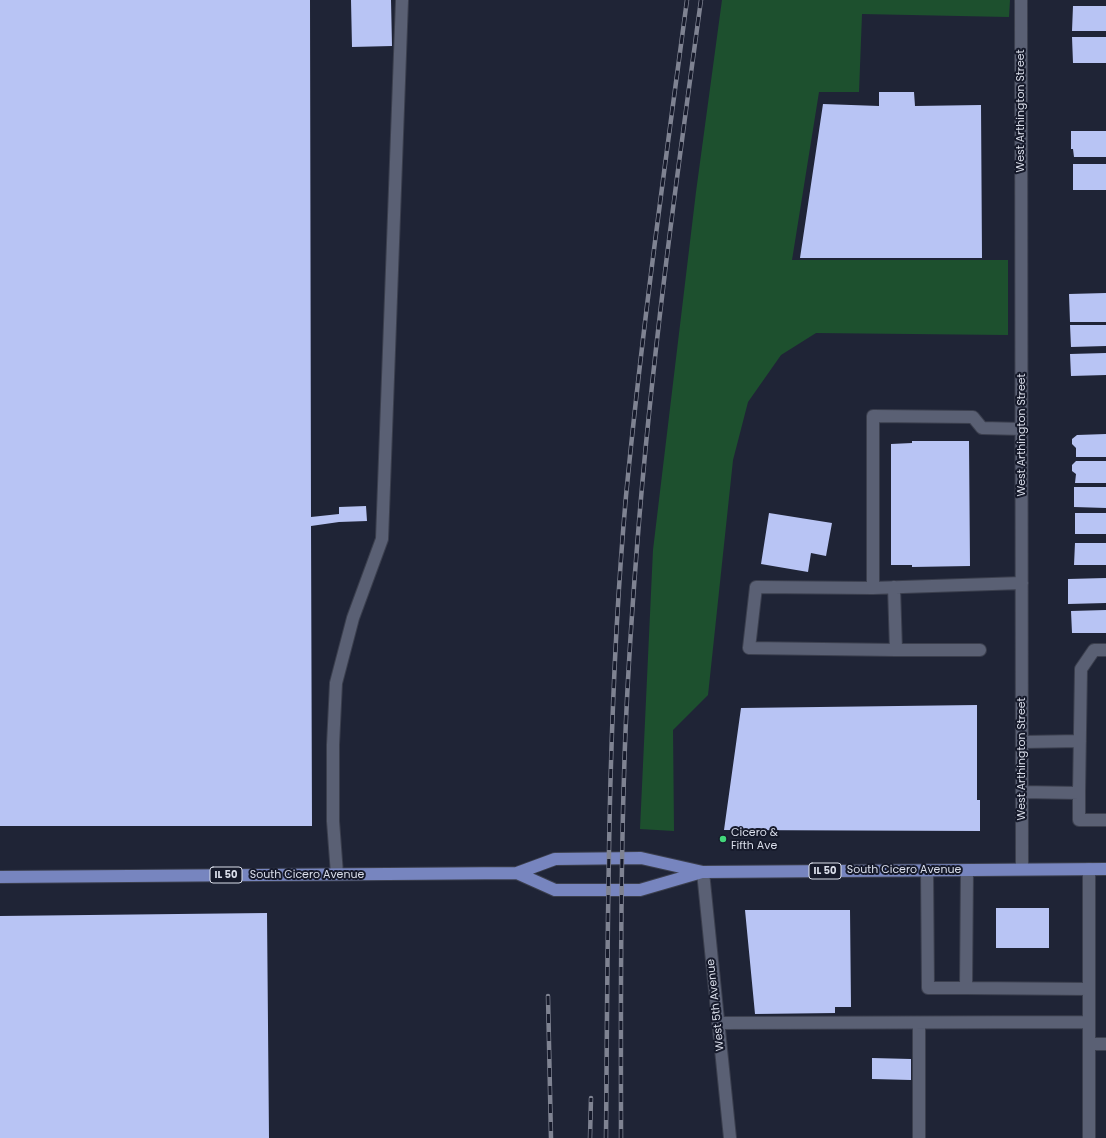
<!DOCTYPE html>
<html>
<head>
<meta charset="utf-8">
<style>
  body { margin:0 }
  canvas { display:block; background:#1f2436 }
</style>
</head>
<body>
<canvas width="1106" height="1138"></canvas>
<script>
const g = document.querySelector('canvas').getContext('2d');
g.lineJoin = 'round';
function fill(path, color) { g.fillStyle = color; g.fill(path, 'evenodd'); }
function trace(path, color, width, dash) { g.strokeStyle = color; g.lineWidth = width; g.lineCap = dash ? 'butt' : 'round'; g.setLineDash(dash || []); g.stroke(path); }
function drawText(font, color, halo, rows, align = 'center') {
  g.font = font + ' Poppins,sans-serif'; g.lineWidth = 4; g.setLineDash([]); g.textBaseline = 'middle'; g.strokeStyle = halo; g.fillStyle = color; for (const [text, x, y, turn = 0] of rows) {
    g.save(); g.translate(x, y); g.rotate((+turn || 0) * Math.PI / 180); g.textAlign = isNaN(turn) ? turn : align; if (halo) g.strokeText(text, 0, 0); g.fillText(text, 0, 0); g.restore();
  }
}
const green = new Path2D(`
  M722,0H1010L1009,17L862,14L859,92H819L792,260H1008V335L816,333L781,355L748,402L733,460L708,695L673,730L674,831L640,829L653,550L696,192Z`);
const building = new Path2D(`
  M0,0H310L311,517L339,514V507L366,506L367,521L339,522L311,526L312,826H0Z
  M351,0H391L392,46L352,47Z
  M1073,6H1106V31H1072Z
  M1072,37H1106V63H1073Z
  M879,92H914L915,106L981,105L982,258H800L823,104L879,106Z
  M1071,131H1106V157H1074L1073,149H1071Z
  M1073,164H1106V190H1073Z
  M1106,293V322H1070L1069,294Z
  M1070,325H1106V346L1071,347Z
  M1106,353V375L1071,376L1070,354Z
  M1106,434V457H1076V448L1072,444V439L1077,435Z
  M912,441H969L970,566L912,567V565H891V444L912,443Z
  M1076,461H1106V483H1075L1076,474L1072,471V465Z
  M1074,487H1106V508L1074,507Z
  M769,513L832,523L826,556L811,553L808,572L761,564Z
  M1075,513H1106V534H1075Z
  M1075,543H1106V565H1074Z
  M1106,578V603L1068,604V579Z
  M1106,610V633H1072L1071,611Z
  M977,705V800H980V831L724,830L741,708Z
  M996,908H1049V948H996Z
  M745,910H850L851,1007H835V1013L755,1014Z
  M267,913L269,1138H0V916Z
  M872,1058L911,1059V1080L872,1079Z`);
const minor = new Path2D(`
  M1021,0L1022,869
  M1022,583L873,588V416L973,417L982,428L1022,429
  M894,587L896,650H980
  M873,588L756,587L749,648L896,650
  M1022,742L1080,741
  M1022,792L1079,793V820H1106
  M1079,793L1081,669L1094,650H1106
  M1089,869V1138
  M927,870L928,988H966
  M967,870L966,988L1089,989
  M703,872L730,1138
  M337,874L333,821V745L336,683L353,618L382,539L402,0
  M718,1023L1089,1022
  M919,1023V1138
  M1089,1044H1106`);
const major = new Path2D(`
  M517,873L555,890H640L702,872
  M0,877L517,873L555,859L641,858L703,872L1106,869`);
const rail = new Path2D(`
  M548,996L551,1138
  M590,1138L591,1098
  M606,1138C608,924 607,709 626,496C642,330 665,165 687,0
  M621,1138C621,1017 620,897 624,776C626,700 631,623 637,547C651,364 676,182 701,0`);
const markers = [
  [723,839,4,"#43d77b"]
];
const shields = [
  [825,871,32],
  [226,875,32]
];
const shieldNames = [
  ["IL 50",825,871],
  ["IL 50",226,875]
];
const streetNames = [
  ["West Arthington Street",1021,111,-90],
  ["West Arthington Street",1022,435,-90],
  ["West Arthington Street",1022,759,-90],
  ["South Cicero Avenue",904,870],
  ["South Cicero Avenue",307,875],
  ["West 5th Avenue",716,1005,-96]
];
const poiNames = [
  ["Cicero &",731,833],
  ["Fifth Ave",731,846]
];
fill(green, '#1d502e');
fill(building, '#b8c4f4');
trace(minor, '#3b3f4e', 14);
trace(major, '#3b3f4e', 14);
trace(minor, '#5a6074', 12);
trace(major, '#7785bf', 12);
trace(rail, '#7f8392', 4.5);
trace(rail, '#161a2b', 3, [9]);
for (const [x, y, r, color] of markers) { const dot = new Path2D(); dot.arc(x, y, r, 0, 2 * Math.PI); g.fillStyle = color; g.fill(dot); trace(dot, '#161a2b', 1.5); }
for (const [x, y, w] of shields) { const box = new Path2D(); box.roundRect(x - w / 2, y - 8, w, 16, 3); g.fillStyle = '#161a2b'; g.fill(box); trace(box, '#dadeea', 1); }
drawText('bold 10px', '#dadeea', null, shieldNames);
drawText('11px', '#dadeea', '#161a2b', streetNames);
drawText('11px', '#dadeea', '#161a2b', poiNames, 'left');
</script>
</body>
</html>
